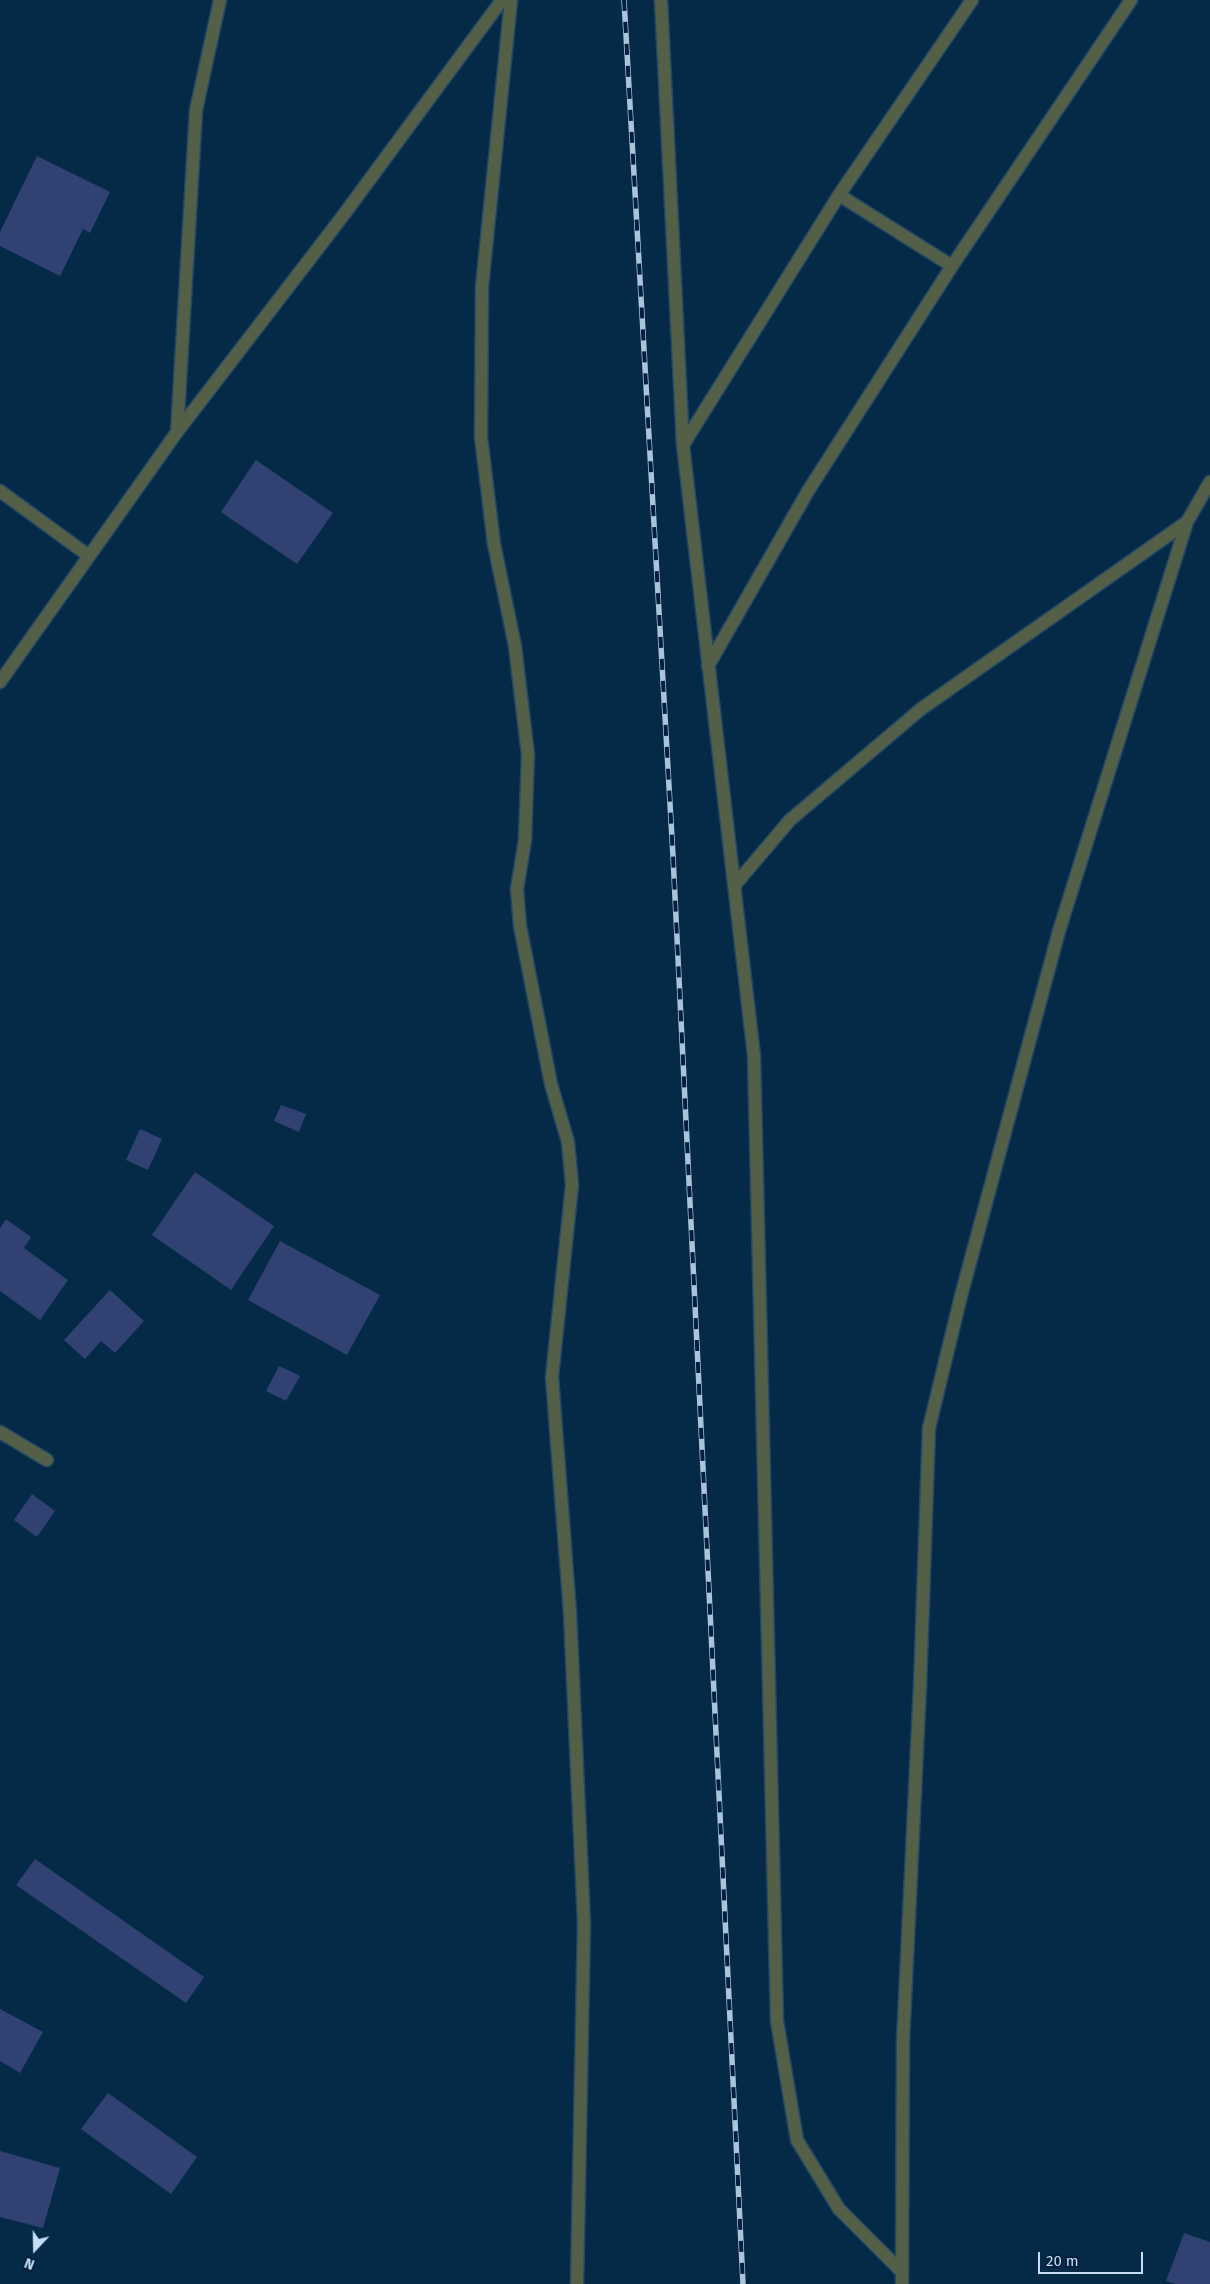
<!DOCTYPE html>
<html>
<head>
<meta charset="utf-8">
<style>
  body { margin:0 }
  #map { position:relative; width:1210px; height:2284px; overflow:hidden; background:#052a48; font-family:"Fira Sans",sans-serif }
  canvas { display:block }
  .north { position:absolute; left:10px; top:2224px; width:50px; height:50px; -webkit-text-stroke:4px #00203d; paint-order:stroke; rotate:201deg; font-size:14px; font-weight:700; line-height:20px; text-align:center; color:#c6def7 }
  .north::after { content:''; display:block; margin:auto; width:18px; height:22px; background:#c6def7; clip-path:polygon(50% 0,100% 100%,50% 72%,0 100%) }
  .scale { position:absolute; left:1038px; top:2252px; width:105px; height:22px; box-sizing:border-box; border:2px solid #c6def7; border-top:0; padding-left:6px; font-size:15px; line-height:18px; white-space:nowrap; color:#c6def7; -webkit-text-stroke:4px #00203d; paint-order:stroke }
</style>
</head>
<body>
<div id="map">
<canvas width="1210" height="2284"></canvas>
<div class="north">N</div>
<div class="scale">20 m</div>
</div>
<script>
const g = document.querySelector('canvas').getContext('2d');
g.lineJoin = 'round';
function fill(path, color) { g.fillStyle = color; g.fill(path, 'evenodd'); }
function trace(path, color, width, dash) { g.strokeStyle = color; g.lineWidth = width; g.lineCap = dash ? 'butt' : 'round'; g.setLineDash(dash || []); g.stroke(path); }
const building = new Path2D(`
  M37,156L110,192L90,233L83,229L60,276L0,246V232Z
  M256,460L333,513L297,564L221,512Z
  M281,1105L306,1114L299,1132L274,1121Z
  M140,1129L162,1139L148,1170L126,1160Z
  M195,1172L274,1226L231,1290L152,1235Z
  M6,1219L31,1237L24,1248L68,1280L40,1320L0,1291V1228Z
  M280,1241L380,1295L347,1355L248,1300Z
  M110,1290L144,1321L115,1353L101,1341L85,1359L64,1340Z
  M279,1366L300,1376L286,1401L266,1391Z
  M32,1494L55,1511L37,1537L14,1520Z
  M35,1859L204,1977L186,2003L16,1885Z
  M0,2009L43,2032L20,2073L0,2061Z
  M108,2093L197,2157L171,2194L81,2129Z
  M0,2151L60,2168L43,2228L0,2217Z
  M1184,2233L1210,2242V2284H1176L1166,2281Z`);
const minor = new Path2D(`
  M511,0L482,287L481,437L494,544L515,646L528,755L525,840L517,889L520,926L551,1084L568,1142L572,1185L552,1377L570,1613L584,1923L577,2284
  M661,0L683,445L754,1056L777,2021L797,2140L839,2209L902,2272
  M839,195L952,266
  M177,432L342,217L502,0
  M683,445L839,195L972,0
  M0,491L89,556
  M708,666L808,491L952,266L1131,0
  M0,682L177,432L196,110L220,0
  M734,886L790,820L921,709L1187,522
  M0,1432L47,1460
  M902,2284L903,2041L920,1686L929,1428L961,1296L1059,931L1187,522L1210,482`);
const rail = new Path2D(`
  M624,0L673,856L743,2284`);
fill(building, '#314272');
trace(minor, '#244764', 15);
trace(minor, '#535f46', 12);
trace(rail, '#aac4dd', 5.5);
trace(rail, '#00203d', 4, [11]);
</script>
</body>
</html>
